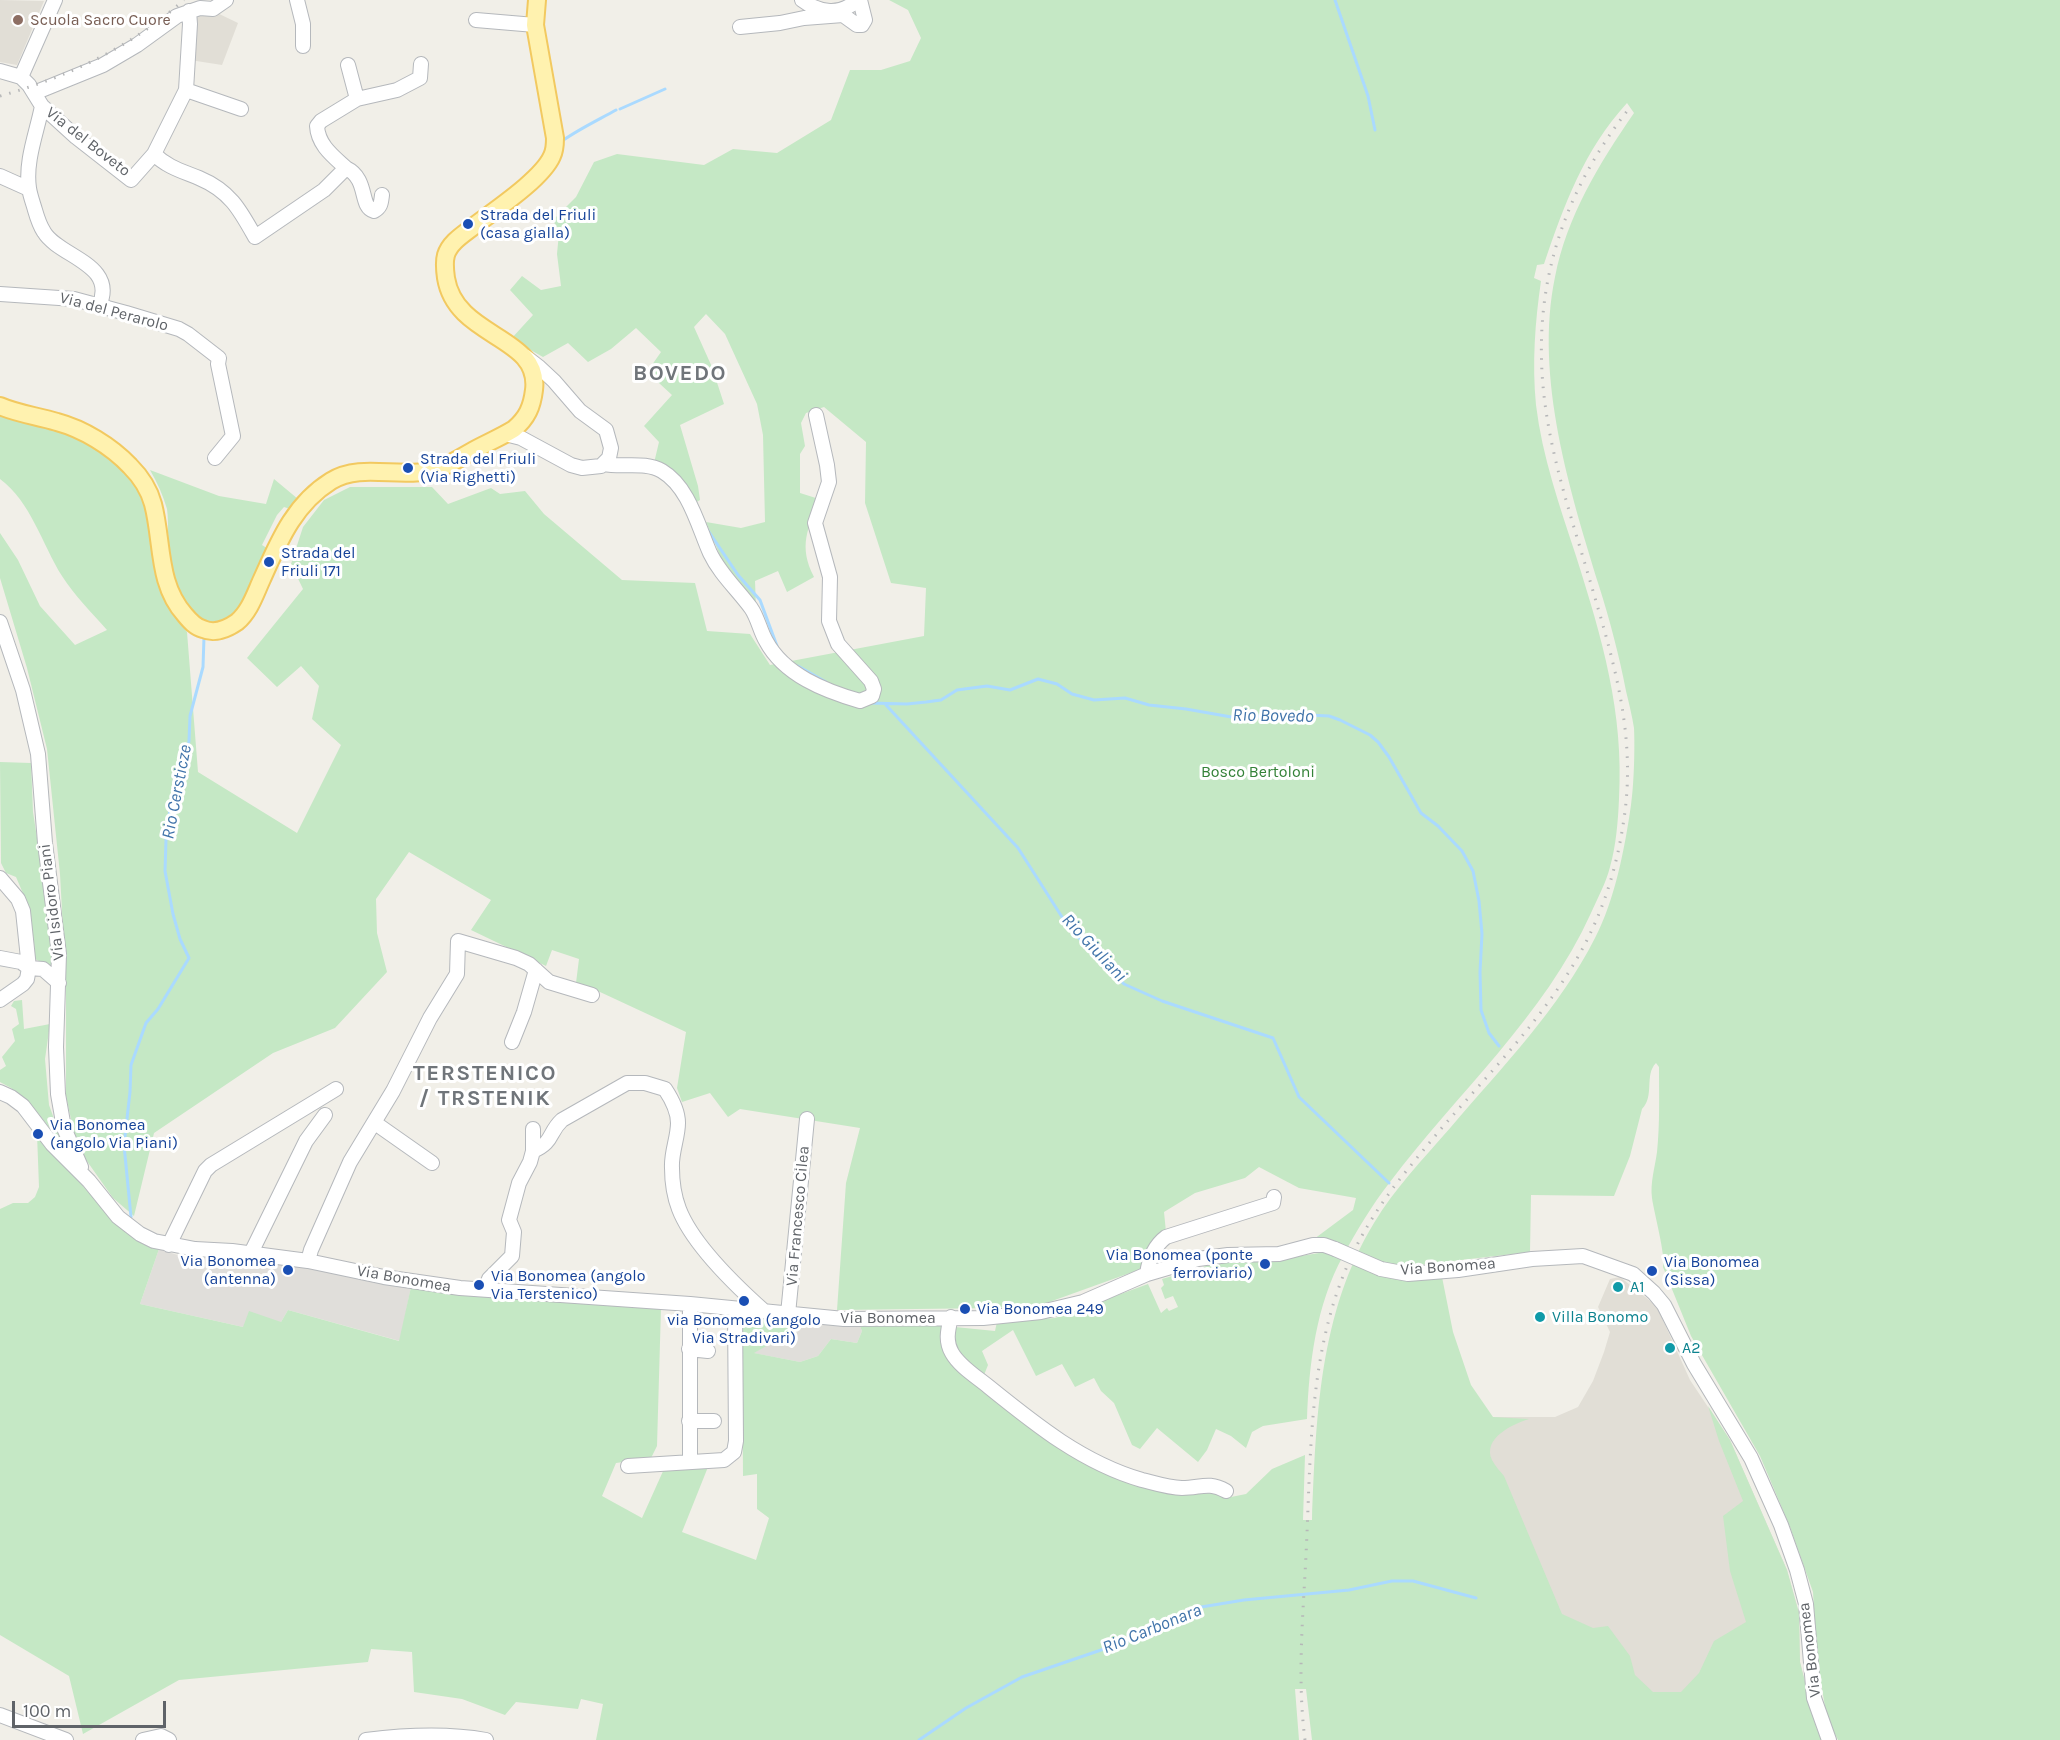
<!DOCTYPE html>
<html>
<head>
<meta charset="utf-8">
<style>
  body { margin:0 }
  #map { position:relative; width:2060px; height:1740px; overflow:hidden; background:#f1efe8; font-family:Karla,sans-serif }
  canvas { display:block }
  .scale { position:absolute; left:12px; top:1701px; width:154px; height:27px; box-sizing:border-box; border:3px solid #5f6368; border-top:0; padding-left:8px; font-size:18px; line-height:21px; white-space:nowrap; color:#5f6368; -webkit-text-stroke:4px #fff; paint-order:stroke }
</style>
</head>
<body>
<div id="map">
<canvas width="2060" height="1740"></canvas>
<div class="scale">100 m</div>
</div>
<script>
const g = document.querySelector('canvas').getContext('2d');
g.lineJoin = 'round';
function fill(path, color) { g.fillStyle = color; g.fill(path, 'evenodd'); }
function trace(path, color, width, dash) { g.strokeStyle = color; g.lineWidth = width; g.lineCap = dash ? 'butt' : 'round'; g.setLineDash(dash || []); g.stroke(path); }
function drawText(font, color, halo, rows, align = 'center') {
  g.font = font + ' Karla,sans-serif'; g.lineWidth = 6; g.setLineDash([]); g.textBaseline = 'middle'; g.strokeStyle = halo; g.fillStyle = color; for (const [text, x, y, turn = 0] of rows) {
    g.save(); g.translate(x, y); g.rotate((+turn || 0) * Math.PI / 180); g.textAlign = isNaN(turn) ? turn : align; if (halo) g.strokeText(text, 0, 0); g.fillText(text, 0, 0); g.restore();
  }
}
const industrial = new Path2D(`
  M159,1249L187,1258H217L239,1255L411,1287L400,1341L288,1310L281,1322L243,1327L140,1304Z
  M831,1322L859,1324L862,1331L857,1343L831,1339L818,1356L800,1362L753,1353L797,1329Z`);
const education = new Path2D(`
  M0,0L44,1L17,65L0,62Z
  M211,10L238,23L222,65L190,60L193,15Z
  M1620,1277L1654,1304L1664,1316L1662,1318L1690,1380L1730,1440L1787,1570L1799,1613L1800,1662L1817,1730L1823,1740H1316L1492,1417H1555L1578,1407L1593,1381L1604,1352L1610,1332L1598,1307L1610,1279Z`);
const green = new Path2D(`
  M889,0H2060V1740H1838L1827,1718L1817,1660L1813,1592L1790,1527L1760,1456L1691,1336L1663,1267C1666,1256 1654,1213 1652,1198C1650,1183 1655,1167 1657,1152C1660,1124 1659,1095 1659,1067L1656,1063C1644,1075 1655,1096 1642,1109L1630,1156L1614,1196L1531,1195L1530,1252L1401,1267L1379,1274L1399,1280L1442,1277L1453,1332L1471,1385L1493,1417L1529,1419C1513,1424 1482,1438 1492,1460C1495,1466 1500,1471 1504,1476L1562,1614L1593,1628L1608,1626L1630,1656L1635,1675L1653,1692H1681L1699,1673L1714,1641L1746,1622L1730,1571L1723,1516L1743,1501L1719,1441L1708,1406L1730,1440L1787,1570L1799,1613L1800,1662L1817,1730L1823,1740H1312L1306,1689H1295L1299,1740H596L603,1704L581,1699L578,1709L516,1702L505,1715L462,1699L414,1692L412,1652L371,1649L368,1662L179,1680L83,1734L69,1676L0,1635V1209L13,1203H28L35,1197L39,1187L37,1134L105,1211L159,1249L140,1304L243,1327L249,1311L281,1322L288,1310L399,1341L411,1287L661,1308L657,1446L651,1458L616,1463L602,1496L642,1518L664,1469L708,1467L682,1532L756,1560L769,1518L757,1509V1474L743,1476L742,1316L831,1322L797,1329L754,1353L800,1362L818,1356L831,1339L857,1343L862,1331L859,1324L943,1323L944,1349L1038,1434L1088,1465L1157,1491H1212L1231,1497L1246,1494L1272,1469L1305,1455L1303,1520H1312C1316,1418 1319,1313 1374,1223C1395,1188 1424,1158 1451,1127C1502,1067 1559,1009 1595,938C1615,900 1625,847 1631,805C1634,785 1635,748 1634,728C1632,716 1629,703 1626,691C1619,655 1610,621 1599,586C1570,492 1534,377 1555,277C1567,216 1599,164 1634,113L1627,103C1584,150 1564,205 1544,264L1537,265L1534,278L1541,281C1535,322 1532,363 1536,405C1542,456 1560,507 1576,556C1602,638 1624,712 1619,799C1618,822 1616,846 1610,867C1606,883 1597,899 1591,913C1544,1017 1457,1093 1390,1182C1372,1205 1357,1230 1343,1256C1316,1305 1309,1364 1307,1419L1263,1426L1252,1432L1246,1448L1231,1436L1216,1429L1207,1450L1198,1462L1157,1428L1140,1449L1132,1445L1114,1403L1101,1391L1094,1378L1075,1387L1062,1364L1036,1376L1013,1330L982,1351L988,1365L984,1375L960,1355L953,1342L955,1327L995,1331L997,1322L1055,1318L1148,1284L1161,1313L1167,1308L1169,1311L1178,1307L1173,1296L1165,1299L1161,1288L1164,1285L1162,1279L1223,1261H1271L1325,1252L1310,1242L1353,1210L1356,1198L1299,1188L1259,1167L1245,1178L1195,1193L1164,1212L1166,1232L1141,1269L1041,1305L996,1308L837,1310L846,1183L860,1128L740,1109L728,1117L710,1093L682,1102L677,1088L686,1032L600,992L576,983L579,959L552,950L546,966L471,930L491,900L409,852L376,899L377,933L387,972L335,1028L273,1053L154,1133L134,1216L113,1198L77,1147L66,1096V985L60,874L47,749L27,668L0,578V533L18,560L40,606L75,645L107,630C92,613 74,595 62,576C42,544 31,502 0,479V415L76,433L126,469L148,502L169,607L187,632L198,772L297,833L341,745L312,719L319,686L301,666L277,687L247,658L303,589L291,564L303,527L324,500L350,487H432L448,504L491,488L500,494L525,491L544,514L622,580L695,583L707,631L750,634L770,665L924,636L926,588L891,583L865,503L866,442L824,407L806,413L801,423L805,446L800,454V493L819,499C808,529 798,546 814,577L787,592L778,571L755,581L756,607L721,558L706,522L741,528L765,522L763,435L757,404L725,334L706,314L694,327L712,367L724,404L680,425L698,486L700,500L693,504L654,463L659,442L644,426L672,395L647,372L661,352L636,328L611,349L588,362L568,343L543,357L511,339L533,315L510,290L522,276L541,290L561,286L557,254L559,233L553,220L576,197L594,162L617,154L704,165L733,149L777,153L831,120L850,70H881L910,61L921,38L908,10Z
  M150,470L219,496L266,504L274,479L298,499L290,509L284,507L277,515L262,545L270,550C260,573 244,622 213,623C202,624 197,618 191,610C171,588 169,560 168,532C168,525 168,516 167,509C163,495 157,482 150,470Z
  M0,762L31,763L33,812L52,935L53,971L45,964L35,959L34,942L28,905L16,877L6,873L1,863Z
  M22,1000L24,1029L50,1024L45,1059L49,1105L64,1146L33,1107L11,1088L0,1082V1070L6,1066L2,1057L15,1041L12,1029L19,1024L16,1009L11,1006L14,1001Z`);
const stream = new Path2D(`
  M1335,0L1368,96L1375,130
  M620,109L665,89
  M562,141C579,129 598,120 616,110
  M707,529L738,575L760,600L777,646
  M798,666L826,682
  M869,703L907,704L926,702L941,700L957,690L987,686L1010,690L1038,679L1057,684L1072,694L1094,700L1125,698L1149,705L1186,709L1237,718L1286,714L1329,716L1340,720L1370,735L1378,742L1389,757L1421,813L1438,826L1462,851L1473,871L1479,901L1482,934L1480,972L1481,1010L1489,1033L1499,1046
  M886,705L1018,848L1069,928L1124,984L1162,1001L1273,1038L1299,1097L1389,1183
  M131,1217L124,1145L130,1092L131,1065L146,1023L158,1009L189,958L180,939L173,914L165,871L166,840L170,809L176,784L183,774L189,741L190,716L203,667L204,637
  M919,1740L966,1708L1022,1677L1142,1636L1195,1608L1244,1600L1349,1590L1392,1581H1413L1476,1598`);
const minor = new Path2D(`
  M297,0L303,24V46
  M802,0C819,13 841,16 857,0
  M476,20L535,25
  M740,27L780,23L804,18L843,15L857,25H862L865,20L860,0
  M348,65L357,99
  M0,71L21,77L29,85L42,106L76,137L131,180L154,154C167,167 182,171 199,178C230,191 240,210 255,237L324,190L346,168C333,156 318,145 317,126L321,121L357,99L397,90L420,78L421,64
  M21,77L55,0
  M186,90L241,109
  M34,93L103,65L137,45L177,16L200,8L213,9L226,0
  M42,106C37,132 25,161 29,188C30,195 33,203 35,210C37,217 40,226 44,232C59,257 118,264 99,306
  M154,154L186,90L190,24L189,11
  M346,168C369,179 359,207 374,211C381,207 381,203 382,195
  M0,176L29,189
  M0,294L74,299L126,313L179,329L188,334L219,358L218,364L233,436L215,458
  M505,434L521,438L571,465L582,468L601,466L609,458L611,448L606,430L580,411L554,381L539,367L526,357
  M604,464C622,468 645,461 662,471C689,487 698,526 710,553C720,574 737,589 751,608C758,618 760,631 766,641C784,675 825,691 860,701L872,696L874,689L871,681L838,644L829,621L830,577L815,523L829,482L827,465L816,415
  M0,622L23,690L38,754L45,843L59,954L56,1047L58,1094L64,1128L81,1167
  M0,878L18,899L23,911L29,968L27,979L23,984L0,1000
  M0,958L21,962L29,968L43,969L59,983
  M512,1042L524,1012L536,970
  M0,1092L11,1097L23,1106L52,1144L89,1181L118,1217L140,1234L154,1241L195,1249L232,1251L308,1261L384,1277L460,1288L690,1304L844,1319L983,1318L1041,1312L1083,1302L1147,1274L1198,1259L1228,1255L1279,1254L1313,1245H1324L1335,1249
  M375,1123L432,1163
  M533,1151C554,1142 548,1133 562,1120L627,1083H645L665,1089C671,1098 678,1111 678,1123C678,1138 671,1152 672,1168C672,1182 674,1196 679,1209C692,1243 736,1286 764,1311
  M169,1245L205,1171L211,1165L336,1089
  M251,1253L306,1141L325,1115
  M308,1261L311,1250L350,1162L393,1091L430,1018L457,974L458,941L516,958L529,964L549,982L592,995
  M1381,1269L1408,1274L1458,1270L1532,1259L1583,1256L1633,1274L1654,1293L1664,1305L1694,1364L1751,1458L1781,1525L1797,1570L1806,1604L1814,1698L1829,1740
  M1147,1274C1149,1259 1154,1246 1166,1237L1273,1203L1274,1197
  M485,1289L489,1279L512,1256L514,1232L509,1220L519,1183L530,1162L533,1151V1129
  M788,1314L807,1119
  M951,1317C948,1330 945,1341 952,1353C960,1367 977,1377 989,1387C1036,1425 1083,1463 1142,1480C1154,1483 1169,1488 1182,1488C1201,1488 1208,1481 1226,1491
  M689,1349L708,1351
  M689,1421H714
  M690,1461V1304
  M628,1466L724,1460L734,1452L736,1441L735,1309
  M0,1715L66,1740
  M143,1740L161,1736L169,1740
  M366,1740C406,1735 447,1733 486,1740`);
const major = new Path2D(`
  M0,406C18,414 38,416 57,422C83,429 111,446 130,466C141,477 149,489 153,504C163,542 157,584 185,615C190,621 195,627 203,629C214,634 227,629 237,622C250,611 255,594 262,579C279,541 294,504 331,481C360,463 397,478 429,471C446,468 459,458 474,450C487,443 501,437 514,429C527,418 532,407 534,390C541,335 456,339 446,278C445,271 444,262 446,255C450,242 464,234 474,226C495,210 542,179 552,156C555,150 555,144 555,138L535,25L537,0`);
const rail = new Path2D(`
  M0,96C68,77 131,47 184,0
  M1305,1740C1297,1678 1303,1617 1306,1555C1312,1436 1307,1318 1375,1214C1394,1184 1418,1157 1440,1130C1491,1071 1550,1012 1586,942C1605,905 1617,865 1623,825C1637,742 1616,669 1593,591C1576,532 1555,472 1546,411C1529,296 1559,197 1631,106`);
const minorBridge = new Path2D(`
  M1335,1249L1381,1269`);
const markers = [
  [18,20,6,"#8d6e63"],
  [468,224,6,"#1a4fb4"],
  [408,468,6,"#1a4fb4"],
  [269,562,6,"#1a4fb4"],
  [38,1134,6,"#1a4fb4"],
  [1265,1264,6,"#1a4fb4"],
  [288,1270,6,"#1a4fb4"],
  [1652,1271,6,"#1a4fb4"],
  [479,1285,6,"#1a4fb4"],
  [1618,1287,6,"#0f9aa8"],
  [744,1301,6,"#1a4fb4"],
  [965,1309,6,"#1a4fb4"],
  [1540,1317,6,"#0f9aa8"],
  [1670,1348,6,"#0f9aa8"]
];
const educationNames = [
  ["Scuola Sacro Cuore",30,20]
];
const streetNames = [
  ["Via del Boveto",88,142,38],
  ["Via del Perarolo",114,312,15],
  ["Via Isidoro Piani",52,902,-97],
  ["Via Francesco Cilea",798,1216,-85],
  ["Via Bonomea",1448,1267,-4],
  ["Via Bonomea",404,1279,10],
  ["Via Bonomea",888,1318],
  ["Via Bonomea",1810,1650,-97]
];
const transitNames = [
  ["Strada del Friuli",480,215],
  ["(casa gialla)",480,233],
  ["Strada del Friuli",420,459],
  ["(Via Righetti)",420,477],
  ["Strada del",281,553],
  ["Friuli 171",281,571],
  ["Via Bonomea",50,1125],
  ["(angolo Via Piani)",50,1143],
  ["Via Bonomea (ponte",1253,1255,"right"],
  ["ferroviario)",1253,1273,"right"],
  ["Via Bonomea",276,1261,"right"],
  ["(antenna)",276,1279,"right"],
  ["Via Bonomea",1664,1262],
  ["(Sissa)",1664,1280],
  ["Via Bonomea (angolo",491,1276],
  ["Via Terstenico)",491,1294],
  ["Via Bonomea 249",977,1309],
  ["via Bonomea (angolo",744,1320,"center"],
  ["Via Stradivari)",744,1338,"center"]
];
const parkNames = [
  ["Bosco Bertoloni",1258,772]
];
const cultureNames = [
  ["A1",1630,1287],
  ["Villa Bonomo",1552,1317],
  ["A2",1682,1348]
];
const waterNames = [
  ["Rio Bovedo",1273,716,1],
  ["Rio Cersticze",177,792,-79],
  ["Rio Giuliani",1094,948,47],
  ["Rio Carbonara",1152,1629,-22]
];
const districtNames = [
  ["BOVEDO",680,374],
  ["TERSTENICO",485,1074],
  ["/ TRSTENIK",485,1099]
];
fill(industrial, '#e0deda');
fill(education, '#e1ded6');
fill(green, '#c5e8c5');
trace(stream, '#aadaff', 3);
trace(minor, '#b5b8bc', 16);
trace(major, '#f2c960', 20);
trace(minor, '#fff', 14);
trace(major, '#fff2af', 16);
trace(rail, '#b6b7b8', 3, [1.5, 8]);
trace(minorBridge, '#b5b8bc', 16, []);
trace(minorBridge, '#fff', 14);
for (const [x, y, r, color] of markers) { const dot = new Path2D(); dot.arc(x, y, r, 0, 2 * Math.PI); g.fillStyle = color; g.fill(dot); trace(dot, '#fff', 2); }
drawText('16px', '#785e54', '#fff', educationNames, 'left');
drawText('16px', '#5f6368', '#fff', streetNames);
drawText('16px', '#164399', '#fff', transitNames, 'left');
drawText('16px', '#348238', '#fff', parkNames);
drawText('16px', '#0d838f', '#fff', cultureNames, 'left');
drawText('italic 18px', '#4174aa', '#fff', waterNames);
g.letterSpacing = '1.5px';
drawText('bold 22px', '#70757a', '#fff', districtNames);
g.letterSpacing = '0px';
</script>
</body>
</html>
